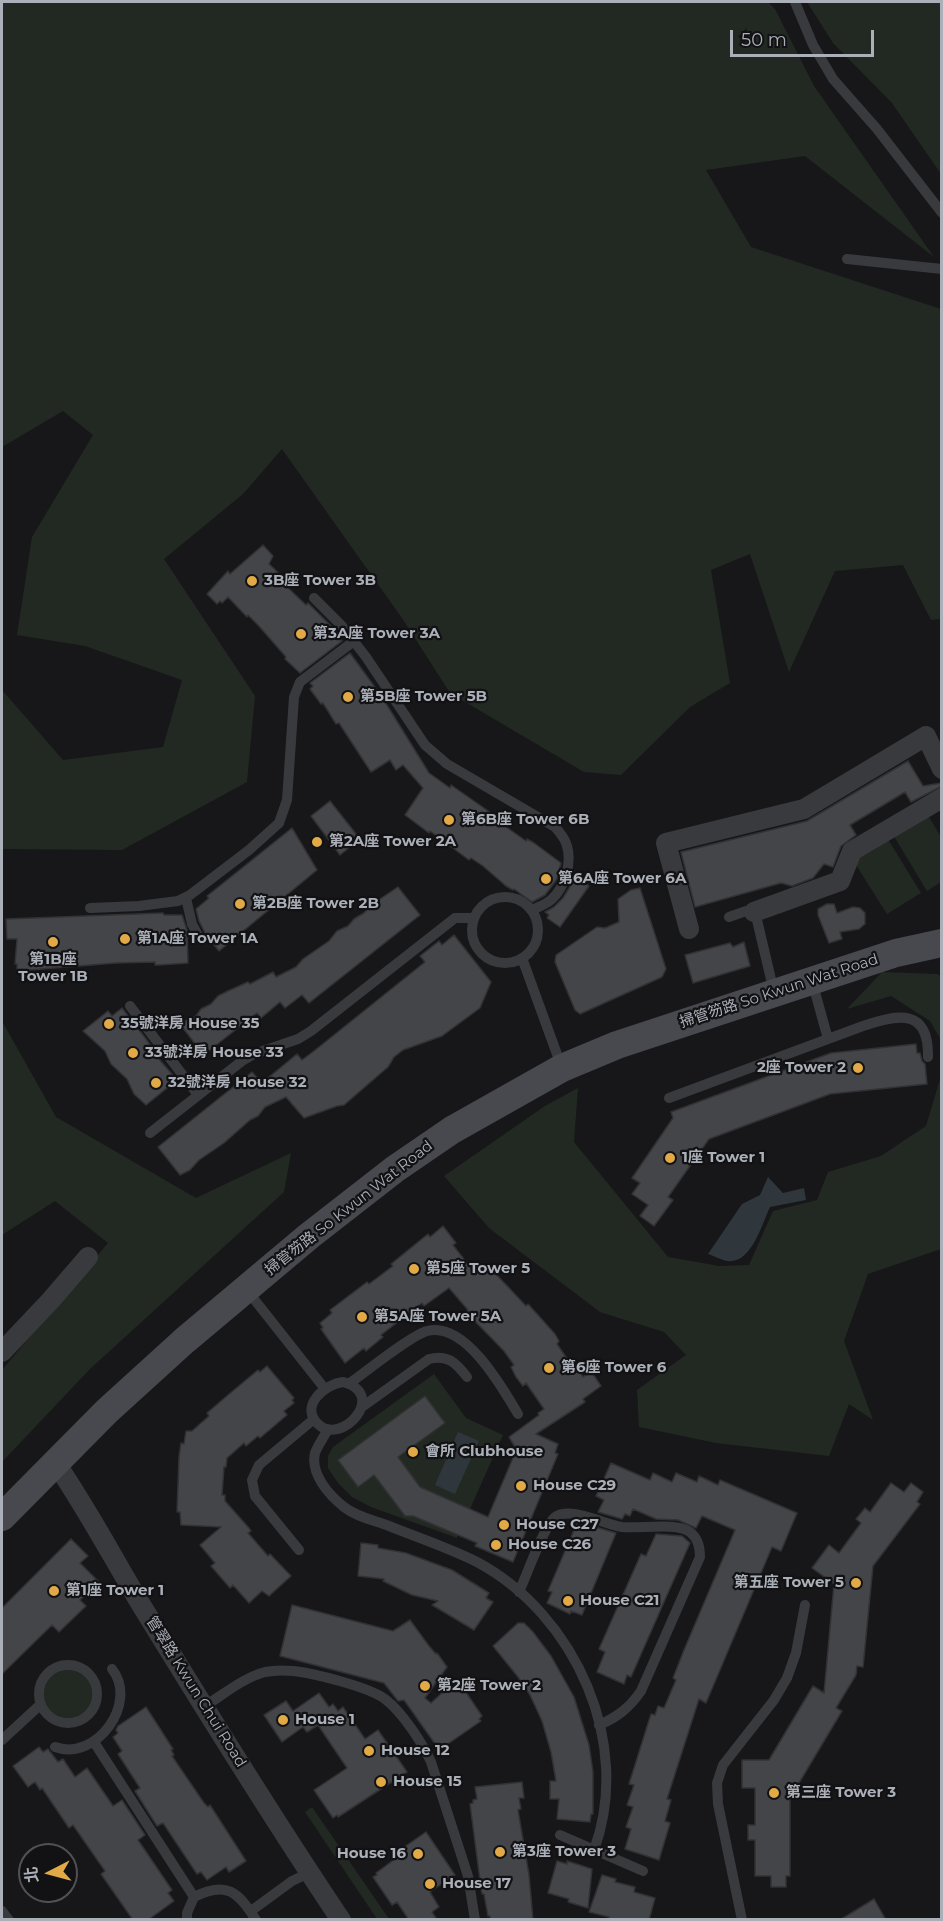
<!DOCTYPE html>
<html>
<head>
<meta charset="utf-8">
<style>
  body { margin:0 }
  #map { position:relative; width:943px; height:1921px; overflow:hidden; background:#171719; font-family:Montserrat,"Noto Sans TC",sans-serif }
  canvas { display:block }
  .frame { position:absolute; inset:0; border:3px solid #abafb8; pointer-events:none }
  .north { position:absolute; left:18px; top:1843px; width:60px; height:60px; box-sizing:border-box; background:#121214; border:2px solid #4f5156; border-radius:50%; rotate:264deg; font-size:16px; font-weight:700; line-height:24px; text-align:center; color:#abafb8 }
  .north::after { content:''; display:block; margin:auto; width:21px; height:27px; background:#e2a947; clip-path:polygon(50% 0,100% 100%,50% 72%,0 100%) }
  .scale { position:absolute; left:730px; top:30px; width:144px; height:27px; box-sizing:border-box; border:3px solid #abafb8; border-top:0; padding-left:8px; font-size:18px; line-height:21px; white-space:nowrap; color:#abafb8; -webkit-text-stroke:4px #121214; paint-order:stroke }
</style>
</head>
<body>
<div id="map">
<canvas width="943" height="1921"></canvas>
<div class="frame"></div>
<div class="north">北</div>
<div class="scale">50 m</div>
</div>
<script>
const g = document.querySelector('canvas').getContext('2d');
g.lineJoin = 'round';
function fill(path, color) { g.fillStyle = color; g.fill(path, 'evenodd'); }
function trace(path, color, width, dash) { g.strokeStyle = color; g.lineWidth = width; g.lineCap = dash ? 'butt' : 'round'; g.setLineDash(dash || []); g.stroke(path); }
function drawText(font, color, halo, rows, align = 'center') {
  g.font = font + ' Montserrat,"Noto Sans TC",sans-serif'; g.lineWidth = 4.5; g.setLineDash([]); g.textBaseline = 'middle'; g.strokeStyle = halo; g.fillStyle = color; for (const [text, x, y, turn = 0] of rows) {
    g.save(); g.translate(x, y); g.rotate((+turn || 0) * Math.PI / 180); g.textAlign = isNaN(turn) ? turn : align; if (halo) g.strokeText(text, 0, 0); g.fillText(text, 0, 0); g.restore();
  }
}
const green = new Path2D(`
  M2,2H768L775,9L814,86L934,257L805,156L706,170L751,247L941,309V619L931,620L903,565L835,571L789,672L750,554L711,570L730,683L690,707L621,775L584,772L450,693L404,621L282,449L243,494L164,559L255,696L247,782L122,850L2,849V690L63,760L163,747L182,680L85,646L17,635L32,537L93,435L63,411L2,447Z
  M807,2H941V174L892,103L833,43Z
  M926,812L941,837V882L927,891L892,833Z
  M886,836L921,893L887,914L851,857Z
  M882,972L937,974L941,976V1040L930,1021L891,996L847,1009Z
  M2,1021L56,1117L196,1198L291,1153L284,1192L90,1369L2,1462V1370L108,1243L55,1201L2,1235Z
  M941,1076V1249L868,1274L844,1341L873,1420L849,1404L829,1456L716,1443L639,1427L637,1390L686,1355L664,1332L600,1312L489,1228L444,1176L545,1106L578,1088L574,1142L668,1257L719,1266L749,1265L773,1211L817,1200L828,1172L881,1156L926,1126Z
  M434,1374L466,1418L503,1435L457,1538L371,1507L352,1497L338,1483L328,1468V1456L333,1447Z
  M44 1694a24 24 0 1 1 48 0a24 24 0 1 1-48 0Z
  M312,1807L389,1919H377L305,1812Z`);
const water = new Path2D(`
  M768,1177L783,1193L804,1188L806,1200L770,1207C762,1224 751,1265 727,1261C721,1260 714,1256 708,1254L742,1204L760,1195Z
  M458,1432L479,1441L455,1494L435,1485Z`);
const building = new Path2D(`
  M263,545L273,556L269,564L288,582L285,585L306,605L308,603L332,627L330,629L342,641L300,673L285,659L286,657L258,625L248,615L247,617L228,597L222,603L220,601L217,604L207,594L228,571L230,574Z
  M350,653L382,697L429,773L450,788L451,785L504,822L502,824L526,841L527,839L534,843L561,863L557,879L545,895L532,902L514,889L513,890L506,886L483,866L471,858L469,860L430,831L429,833L405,815L423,788L403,765L396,770L390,760L371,772L339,723L336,724L323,703L321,704L310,689L313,686L310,683Z
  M908,761L923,786L942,783V786L911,802L905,792L850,825L856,835L841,846L833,867L824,864L813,878L792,886L781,883L695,907L681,852L807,821Z
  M330,801L360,839L340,855L311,816Z
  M292,828L317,870L219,951L206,935L199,921L196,909L209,898L207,896Z
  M574,872L578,874L577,877L589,886L560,927L547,918L549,915L545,912L554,907L563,898L571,885Z
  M398,887L420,915L309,1003L302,995L285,1008L280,1002L261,1018L257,1013L206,1053L198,1043L196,1045L180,1024L196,1016L201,1009L211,1004L218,996L228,991L248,982L250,984L273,972L276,977L296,967L303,959L329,941L337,931L348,926L354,919L364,913L371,905Z
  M640,888L666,969L662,977L580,1014L575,1010L555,962L556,955L597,927L605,928L619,922L618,899L631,890Z
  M827,904H834L837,913L853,907L860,908L865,913V924L859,929L840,932L842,939L829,943L818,915V909Z
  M163,913L164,915H182L187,930L188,963L159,965H155V962L116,963L17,971V964H15L17,939H7L6,919Z
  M454,935L491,982L480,1008L442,1036L403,1050L394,1057L388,1067L344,1105L337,1106L304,1118L286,1097L265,1107L258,1116L250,1120L224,1143L199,1160L190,1170L180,1175L158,1147L252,1072L260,1081L262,1080L263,1082L297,1054L302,1060L314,1051L425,962L420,956L439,941L442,945Z
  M744,942L750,966L693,983L685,955L730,943L733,947Z
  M122,1008L131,1020L129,1021L140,1031L154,1050L152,1051L177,1080L146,1105L134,1094L127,1079L111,1064L105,1051L83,1031L108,1011L112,1016Z
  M916,1044L917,1053H920L922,1061L925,1064L927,1084L830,1094L709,1139L668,1197L673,1200L654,1226L640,1216L648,1205L632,1194L640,1183L632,1178L673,1118L671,1112L831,1053Z
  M443,1226L456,1243L453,1245L473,1271L482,1263L491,1273L493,1271L526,1306L528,1304L555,1334L559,1341L557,1344L574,1369L577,1367L583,1377L591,1371L601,1386L583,1399L585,1402L536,1434L558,1444L555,1453L558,1454L513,1562L475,1546L477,1543L413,1516H405L374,1475L358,1487L338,1460L425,1396L445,1423L398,1457L420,1487L488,1517L518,1446L515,1447L509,1437L539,1415L538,1413L544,1409L526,1383L523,1386L516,1377L511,1367L514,1365L504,1351L466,1312L468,1310L449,1288L424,1306L422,1303L381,1335L383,1337L366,1351L364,1348L345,1363L321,1329L323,1328L320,1323L332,1313L330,1310L367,1282L369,1284L393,1266L391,1264L428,1234L430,1237Z
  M267,1366L294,1398L292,1400L294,1403L284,1411L287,1415L260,1438L258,1436L246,1446L244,1443L227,1458L226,1467H224L222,1495H225V1501L249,1528L251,1531L248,1533L268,1556L270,1554L291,1576L269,1596L262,1591L249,1603L233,1585L230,1588L211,1566L215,1563L200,1545L221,1527L181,1525L180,1512H177L179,1457L181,1443L184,1444L186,1431H192L209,1416L207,1413L228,1395L258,1370L260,1372Z
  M611,1463L650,1480L653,1473L672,1482L676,1473L697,1482L699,1476L718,1485L720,1480L797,1513L781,1551L772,1547L706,1703L699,1699L667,1799L671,1800L665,1821L670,1823L659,1860L625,1849L631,1829L626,1827L633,1807L627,1805L634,1785L629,1784L651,1714L655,1715L658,1706L664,1708L676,1680L673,1678L684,1650L735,1530L702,1516L696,1528L678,1520L656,1519L633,1509L630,1516L625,1514L622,1519L598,1512L604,1500L596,1496Z
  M891,1483L904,1492L911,1483L923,1492L917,1502L920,1504L873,1566L863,1667L857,1666L856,1675L836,1708L842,1711L790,1798V1876H786V1887H771V1876H755V1840H748V1825H755V1788H742V1760H769L813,1686L824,1693L834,1584L812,1568L829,1545L839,1553L861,1523L856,1519L865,1508L870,1512Z
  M577,1523L591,1529L592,1526L616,1533L582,1615L571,1611L570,1614L547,1603L552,1592L548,1591Z
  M656,1534L682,1536L690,1543L631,1677L627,1675L624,1684L597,1672L605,1652L599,1649L641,1554L646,1556Z
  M71,1539L88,1556L80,1563L99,1582L80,1600L86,1606L59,1632L52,1625L2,1674V1608Z
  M361,1543L378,1545V1548L406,1553L452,1570L489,1593L486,1598L493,1602L474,1630L432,1605L438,1601L412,1595L383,1581L384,1579L358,1576Z
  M292,1605L393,1631L410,1620L429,1646L436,1654L437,1653L447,1667L425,1698L431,1703L457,1679L482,1716L479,1719L481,1721L442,1748L441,1746L438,1748L404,1700L398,1701L384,1683L280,1656Z
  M518,1623H524L533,1632L551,1656L574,1697L589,1745L593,1772V1814H591L590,1822L557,1819L559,1799H550V1781H556L551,1752L542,1721L530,1695L518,1677L493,1646Z
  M319,1693L329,1707L333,1704L338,1711L343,1707L365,1739L378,1730L407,1772L338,1817L337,1815L333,1818L314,1790L347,1768L318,1725L307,1732L303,1727L282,1742L264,1715L286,1701L293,1711Z
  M146,1707L173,1749L171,1750L174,1755L172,1756L204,1803L208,1807L210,1805L246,1861L229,1872L226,1867L207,1880L201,1872L197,1874L163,1823L157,1826L135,1791L140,1788L118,1754L122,1751L113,1737L118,1733L116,1730L118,1726Z
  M39,1747L43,1752L48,1749L58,1762L63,1759L75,1777L87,1768L113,1806L122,1800L145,1835L138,1840L172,1890L168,1893L174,1901L148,1920H133L101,1874L105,1871L73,1825L69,1828L42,1788L40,1790L35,1782L28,1787L13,1766Z
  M522,1782L524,1798H519L521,1809L518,1810L529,1875L533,1920H490V1916H488L484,1894H482L481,1888L470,1804L473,1803V1800L477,1799L475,1787Z
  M426,1832L455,1875L430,1892L439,1907L432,1912L437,1920H409L397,1902L392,1905L373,1877L377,1875L376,1873L399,1856L397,1852Z
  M557,1861L567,1864V1861L592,1869L588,1908L568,1902L569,1899L548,1893Z
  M602,1875L616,1879L615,1882L635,1887L634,1892L655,1898L649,1920H608L609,1917L589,1912Z
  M874,1899L886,1920H840Z`);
const lane = new Path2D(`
  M795,2L813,45L833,79L877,129L942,213
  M847,259L942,269
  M314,598L342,626L366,657L425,745L447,764L555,827C560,833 565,838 567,846C572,863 565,887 552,899C547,904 538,907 532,910
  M472 930a33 33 0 1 1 66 0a33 33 0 1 1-66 0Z
  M186,898L192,924L200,939
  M90,908L139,906L178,901L190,895L249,850L279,823L287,800L294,697L300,682L354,641
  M729,917L746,911L754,912L757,920L774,992
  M522,958L562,1068
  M812,981L828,1039
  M130,1006L198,1095
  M669,1098L863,1026C898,1014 929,1008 928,1057
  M150,1133L242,1061L254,1054L298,1039L311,1031L455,918H473
  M246,1289L325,1389
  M343,1382C389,1394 341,1447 318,1424C299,1406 325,1384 343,1382Z
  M350,1383C367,1371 410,1336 427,1331C465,1321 502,1387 518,1414
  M362,1407L429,1359C448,1354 456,1363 467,1377
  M328,1429C324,1437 318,1445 315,1453C310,1474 329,1495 344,1507C357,1517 373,1520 389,1526C419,1538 449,1548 477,1562C576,1615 633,1744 594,1850
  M299,1550L255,1496L252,1480L259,1465L314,1419
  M519,1592C526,1577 544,1526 555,1517C571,1506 603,1524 622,1527C639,1529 677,1522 690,1532C698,1538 700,1548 700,1557L641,1691C630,1707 618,1717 599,1725
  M39 1694a29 29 0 1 1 58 0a29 29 0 1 1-58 0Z
  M205,1706C224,1694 243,1678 265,1672C274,1670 283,1670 293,1671C313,1673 369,1687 385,1699C402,1712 422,1742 431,1762L468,1876L475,1920
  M2,1740L41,1704
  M94,1742L194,1897
  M55,1747C96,1762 139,1703 112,1669
  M560,1835L643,1871
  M2,1911L9,1920
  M251,1911L292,1881L309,1873
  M187,1920V1913L194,1897C226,1881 238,1891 256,1920
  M742,1920L718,1804L717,1783L723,1765L774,1700L787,1678L796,1653L805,1605`);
const street = new Path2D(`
  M754,912L840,881L852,851L942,798
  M689,929L666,843L804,809L926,736L942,769
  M2,1352L51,1300L88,1257
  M55,1462C86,1507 112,1556 140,1603C205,1709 271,1816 341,1920`);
const secondary = new Path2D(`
  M2,1517L107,1411L184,1341L309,1236L395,1169L452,1130L562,1068L617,1045L896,953L942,943`);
const markers = [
  [252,581,6,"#e2a947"],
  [301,634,6,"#e2a947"],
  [348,697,6,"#e2a947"],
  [449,820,6,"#e2a947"],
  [317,842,6,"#e2a947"],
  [546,879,6,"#e2a947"],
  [240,904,6,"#e2a947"],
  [125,939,6,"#e2a947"],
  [53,942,6,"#e2a947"],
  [109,1024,6,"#e2a947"],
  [133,1053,6,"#e2a947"],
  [858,1068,6,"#e2a947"],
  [156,1083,6,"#e2a947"],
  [670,1158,6,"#e2a947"],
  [414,1269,6,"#e2a947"],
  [362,1317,6,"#e2a947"],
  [549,1368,6,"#e2a947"],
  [413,1452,6,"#e2a947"],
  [521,1486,6,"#e2a947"],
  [504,1525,6,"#e2a947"],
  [496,1545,6,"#e2a947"],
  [856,1583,6,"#e2a947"],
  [54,1591,6,"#e2a947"],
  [568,1601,6,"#e2a947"],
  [425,1686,6,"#e2a947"],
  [283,1720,6,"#e2a947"],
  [369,1751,6,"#e2a947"],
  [381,1782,6,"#e2a947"],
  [774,1793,6,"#e2a947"],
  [500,1852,6,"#e2a947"],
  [418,1854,6,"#e2a947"],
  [430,1884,6,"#e2a947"]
];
const poiNames = [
  ["3B座 Tower 3B",264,581],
  ["第3A座 Tower 3A",313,634],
  ["第5B座 Tower 5B",360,697],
  ["第6B座 Tower 6B",461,820],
  ["第2A座 Tower 2A",329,842],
  ["第6A座 Tower 6A",558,879],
  ["第2B座 Tower 2B",252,904],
  ["第1A座 Tower 1A",137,939],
  ["第1B座",53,960,"center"],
  ["Tower 1B",53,977,"center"],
  ["35號洋房 House 35",121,1024],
  ["33號洋房 House 33",145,1053],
  ["2座 Tower 2",846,1068,"right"],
  ["32號洋房 House 32",168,1083],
  ["1座 Tower 1",682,1158],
  ["第5座 Tower 5",426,1269],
  ["第5A座 Tower 5A",374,1317],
  ["第6座 Tower 6",561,1368],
  ["會所 Clubhouse",425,1452],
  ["House C29",533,1486],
  ["House C27",516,1525],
  ["House C26",508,1545],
  ["第五座 Tower 5",844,1583,"right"],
  ["第1座 Tower 1",66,1591],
  ["House C21",580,1601],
  ["第2座 Tower 2",437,1686],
  ["House 1",295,1720],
  ["House 12",381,1751],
  ["House 15",393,1782],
  ["第三座 Tower 3",786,1793],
  ["第3座 Tower 3",512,1852],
  ["House 16",406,1854,"right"],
  ["House 17",442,1884]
];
const streetNames = [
  ["掃管笏路 So Kwun Wat Road",779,991,-18],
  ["掃管笏路 So Kwun Wat Road",349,1208,-38],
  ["管翠路 Kwun Chui Road",196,1692,58]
];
fill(green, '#222922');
fill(water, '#2f363c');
fill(building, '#444549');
trace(building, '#323235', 1.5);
trace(lane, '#393a3e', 10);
trace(street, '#393a3e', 20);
trace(secondary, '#47494e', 28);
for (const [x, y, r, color] of markers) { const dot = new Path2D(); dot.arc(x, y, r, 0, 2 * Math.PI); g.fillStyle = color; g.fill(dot); trace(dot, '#121214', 2); }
drawText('bold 15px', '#abafb8', '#121214', poiNames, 'left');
drawText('15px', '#abafb8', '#121214', streetNames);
</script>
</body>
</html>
